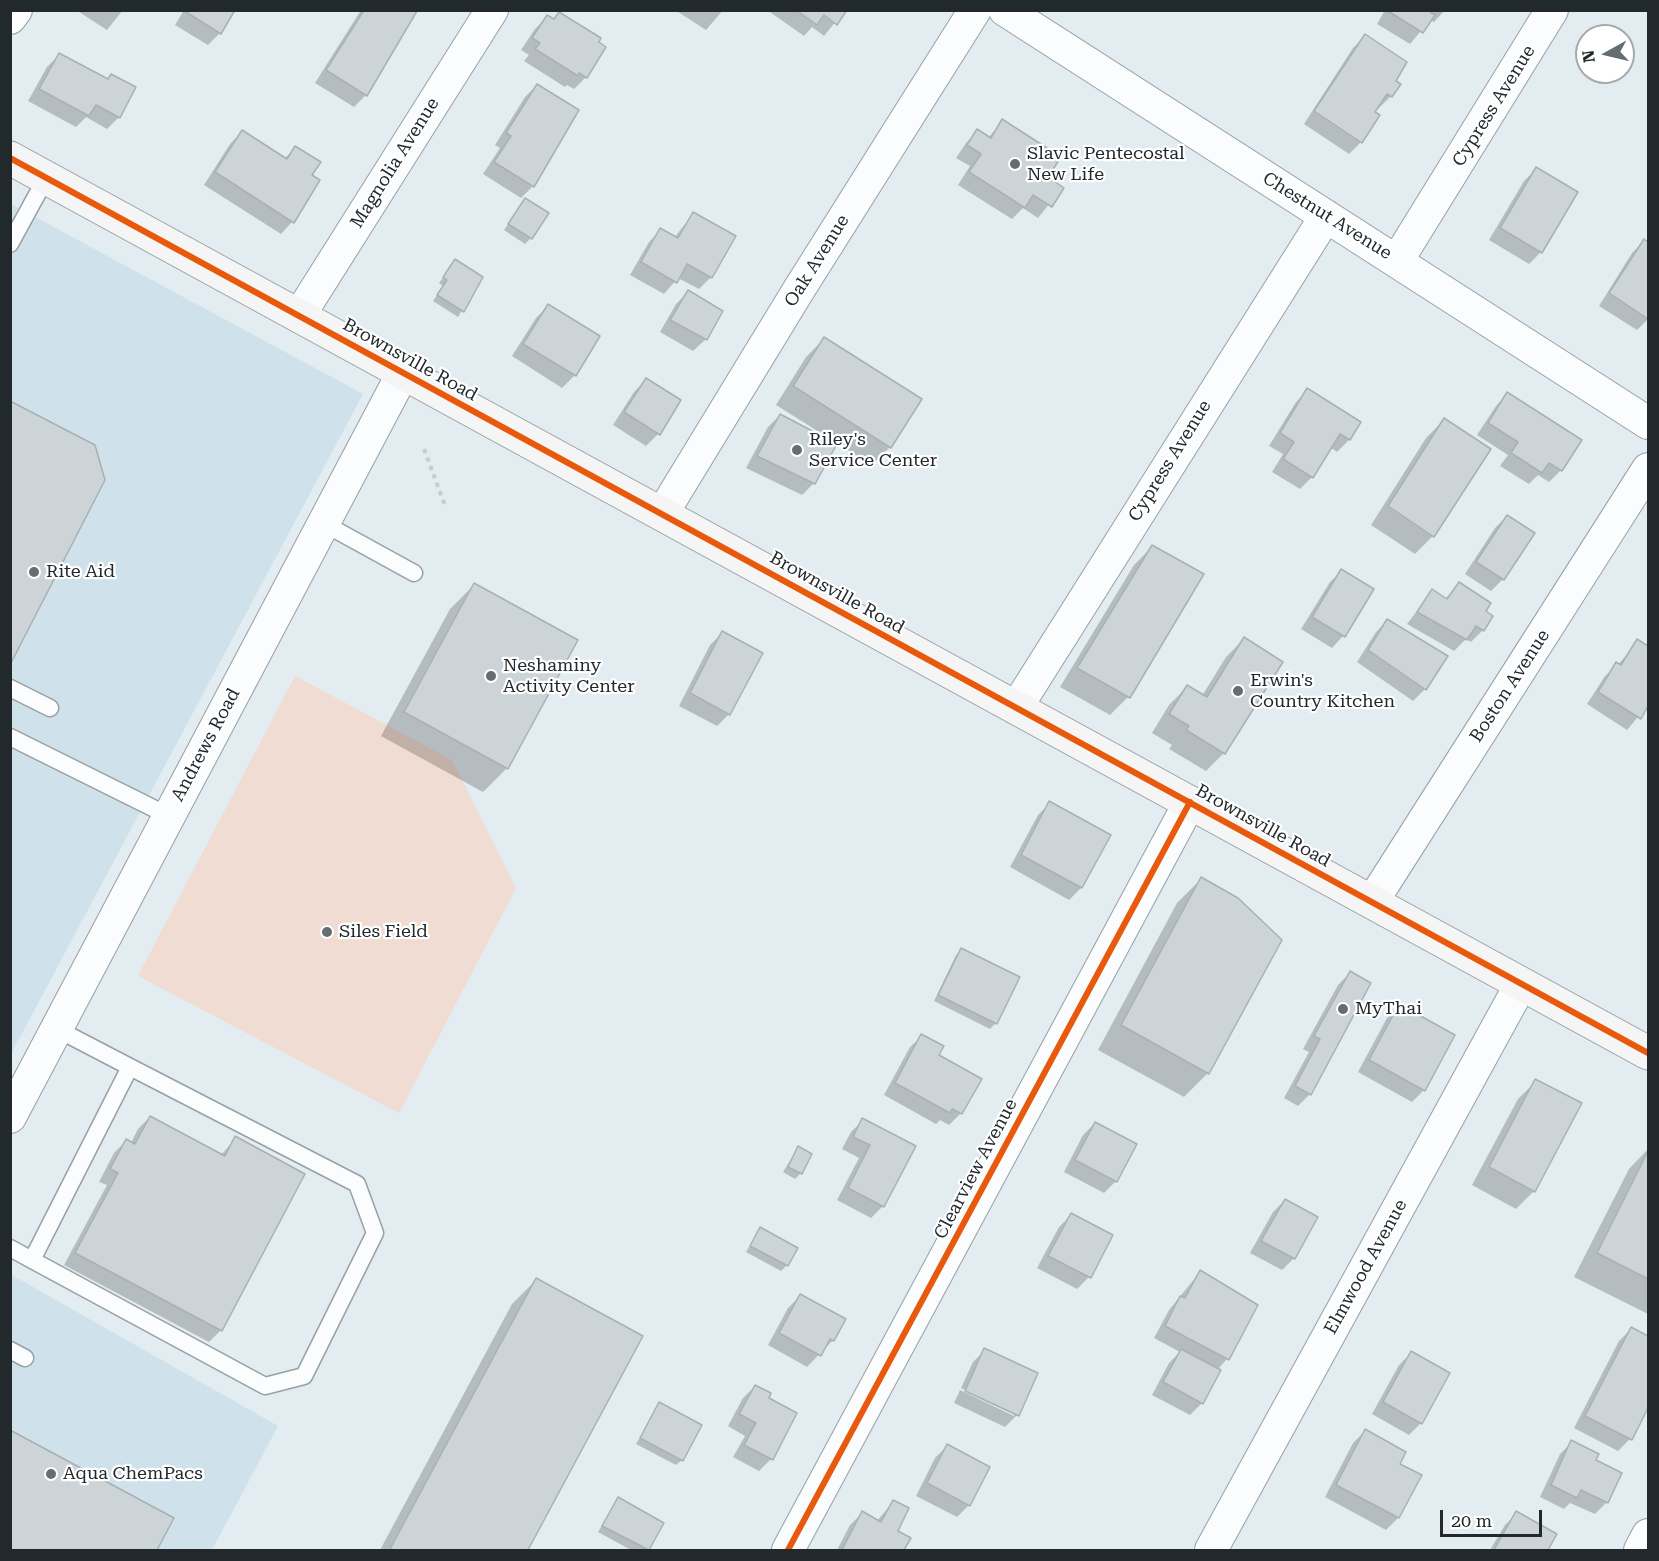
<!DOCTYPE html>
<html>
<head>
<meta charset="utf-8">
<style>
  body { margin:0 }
  #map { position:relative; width:1659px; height:1561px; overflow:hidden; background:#e2ecf1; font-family:"Roboto Serif",serif }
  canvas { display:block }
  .frame { position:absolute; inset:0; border:12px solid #22292c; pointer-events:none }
  .north { position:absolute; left:1575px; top:24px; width:60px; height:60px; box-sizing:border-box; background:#fff; border:2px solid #a7a9ab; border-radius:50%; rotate:262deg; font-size:16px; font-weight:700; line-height:24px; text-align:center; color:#22292c }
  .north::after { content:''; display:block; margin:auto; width:21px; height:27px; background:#656d71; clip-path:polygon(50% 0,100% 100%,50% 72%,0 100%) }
  .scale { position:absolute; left:1440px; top:1510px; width:102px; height:27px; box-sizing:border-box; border:3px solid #22292c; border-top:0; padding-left:8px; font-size:18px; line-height:21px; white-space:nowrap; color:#22292c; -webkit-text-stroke:4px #fff; paint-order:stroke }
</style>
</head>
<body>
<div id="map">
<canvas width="1659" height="1561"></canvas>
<div class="frame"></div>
<div class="north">N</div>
<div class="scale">20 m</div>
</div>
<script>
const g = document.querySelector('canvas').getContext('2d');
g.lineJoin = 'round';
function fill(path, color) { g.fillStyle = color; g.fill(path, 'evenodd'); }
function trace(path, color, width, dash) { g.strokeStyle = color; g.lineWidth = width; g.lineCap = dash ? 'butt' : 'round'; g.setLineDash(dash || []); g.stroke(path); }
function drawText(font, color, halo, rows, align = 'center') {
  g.font = font + ' "Roboto Serif",serif'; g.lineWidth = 4.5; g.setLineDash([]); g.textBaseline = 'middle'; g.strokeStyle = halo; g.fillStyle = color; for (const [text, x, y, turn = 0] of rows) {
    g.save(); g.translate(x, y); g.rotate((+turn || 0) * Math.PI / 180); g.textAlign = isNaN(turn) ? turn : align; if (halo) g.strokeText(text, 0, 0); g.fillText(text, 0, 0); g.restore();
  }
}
const built = new Path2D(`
  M11,204L363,394L11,1054Z
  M10,1274L278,1426L212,1550H11Z`);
const green = new Path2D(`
  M295,676L452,760L516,888L399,1113L138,976Z`);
const shadow = new Path2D(`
  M76,10H123L107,30Z
  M184,10H233L220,33L208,45L175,25Z
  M361,10L415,11L366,95L354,107L315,83Z
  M675,10H723L706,30Z
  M767,10H845L824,36L812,27L804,36Z
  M1385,10H1445L1434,22L1430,20L1410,44L1377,24Z
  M559,14L586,77L574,89L567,85L565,87L524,61L529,55L521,50L535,29L547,17L553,20Z
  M1365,36L1394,81L1399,84L1391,96L1379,108L1377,107L1361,142L1349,154L1304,124L1353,48Z
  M59,55L119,117L107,129L86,117L76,127L28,101L47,67Z
  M537,85L533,186L521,198L483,174L500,148L495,145L525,97Z
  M1003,121L1046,178L1062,188L1038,218L1023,208L1012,219L958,185L970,166L956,158L966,143L978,131L988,138Z
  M242,132L284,159L295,148L292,222L281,234L204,185L230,144Z
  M1536,169L1576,193L1541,252L1529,264L1489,240L1524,181Z
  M525,200L531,238L525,244L504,230Z
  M693,214L711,277L699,289L678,278L664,294L630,275L649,242L661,230L674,238Z
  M1644,241L1648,244V319L1637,330L1599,306L1632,253Z
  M455,261L481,278L458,317L433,301L443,286L439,283Z
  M688,292L721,311L705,340L693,351L660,332L676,304Z
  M548,306L598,337L574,376L562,388L512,356L536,318Z
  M824,339L890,447L872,465L776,405L806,357Z
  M646,380L658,434L646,446L613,425L634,392Z
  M1308,390L1359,422L1349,440L1337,452L1330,447L1312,477L1300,489L1272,472L1283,454L1269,446L1296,402Z
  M1507,394L1561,470L1549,482L1538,475L1529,484L1500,466L1508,455L1477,435L1496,406Z
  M780,415L814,483L802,495L746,468L768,427Z
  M1444,420L1433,536L1415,554L1371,525L1426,438Z
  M1507,516L1503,579L1491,591L1465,574L1495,528Z
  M1152,547L1128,697L1110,715L1060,687L1134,565Z
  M1342,571L1372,589L1343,636L1332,648L1301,629L1330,582Z
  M1459,584L1484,611L1483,630L1471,642L1466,639L1454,651L1407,624L1432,591L1445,599Z
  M474,585L507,768L483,792L381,736L450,609Z
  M1388,620L1425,689L1413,701L1357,662L1376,632Z
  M722,633L729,714L717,726L679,706L710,645Z
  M1244,639L1281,662L1224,753L1206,771L1169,749L1172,745L1152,733L1169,705L1187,687L1202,696L1226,657Z
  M1638,641L1648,648V705L1627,730L1587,704L1605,676L1618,665Z
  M1050,803L1109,835L1081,888L1069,900L1010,867L1038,815Z
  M1201,879L1280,940L1208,1073L1184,1097L1098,1050L1177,903Z
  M962,950L1018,978L996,1023L990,1029L934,1001L956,955Z
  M1350,973L1310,1094L1298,1106L1284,1098L1309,1052L1303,1049L1338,985Z
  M1399,1006L1424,1090L1412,1102L1358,1072L1387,1018Z
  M922,1036L937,1056L961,1113L949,1125L940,1120L936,1124L884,1095L910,1047Z
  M1536,1081L1534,1191L1516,1209L1472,1185L1518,1099Z
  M150,1117L221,1155L236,1138L221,1330L209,1342L64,1265L107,1185L99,1182L114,1153L126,1141L131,1143L138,1129Z
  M863,1120L914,1146L883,1206L871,1218L837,1200L859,1158L842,1149L851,1132Z
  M1095,1123L1116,1181L1104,1193L1064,1172L1083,1135Z
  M798,1148L801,1173L795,1179L783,1172Z
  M1648,1149V1314L1574,1277L1629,1169Z
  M1285,1200L1294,1258L1282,1270L1250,1253L1273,1212Z
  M1071,1215L1089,1277L1077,1289L1037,1268L1059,1227Z
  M760,1229L787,1265L781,1271L746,1252Z
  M1200,1272L1256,1306L1227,1359L1217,1370L1202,1403L1190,1415L1152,1395L1169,1363L1180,1352L1154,1338L1169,1310Z
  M536,1280L641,1337L526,1550H380L512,1304Z
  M800,1296L833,1340L807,1367L768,1345L788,1308Z
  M1631,1329L1648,1338V1404L1630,1439L1618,1451L1574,1428L1619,1341Z
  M985,1350L1017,1415L1005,1427L954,1403L960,1390L1014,1416V1412L961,1388L973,1362Z
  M1411,1353L1421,1423L1409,1435L1372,1414L1399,1365Z
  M755,1386L766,1399L795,1414L771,1459L759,1471L733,1457L745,1436L728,1426L743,1398Z
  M660,1403L682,1460L676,1465L636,1444Z
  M1365,1431L1398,1464L1420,1476L1398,1518L1386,1530L1325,1497L1353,1443Z
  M10,1432L172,1519L155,1550H10Z
  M1572,1442L1594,1461L1607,1502L1595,1514L1570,1503L1564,1509L1540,1497L1560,1454Z
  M947,1446L969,1505L957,1517L916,1496L935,1458Z
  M618,1499L662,1523L647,1550H631L598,1532Z
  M893,1502L896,1532L909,1539L902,1550H837L850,1525L862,1513L877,1521Z
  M1517,1513L1555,1534L1547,1550H1490L1505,1525Z`);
const building = new Path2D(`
  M187,10H235L221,34L186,12Z
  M364,10L417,11L367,96L326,70Z
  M796,10H847L837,25L824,15L817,25Z
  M1433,10L1431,13L1435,15L1423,33L1388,11Z
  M559,12L601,38L599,42L606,47L587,78L579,73L578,76L535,49L540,43L532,38L547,15L554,19Z
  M1365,34L1407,62L1396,81L1401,84L1392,97L1387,94L1375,112L1380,115L1362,143L1314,111Z
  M59,53L108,79L111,74L136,87L120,118L96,105L89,116L39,89Z
  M537,84L579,110L534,187L494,162L511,136L506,133Z
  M1002,119L1061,157L1048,177L1064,188L1052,207L1033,195L1025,208L969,172L981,154L967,145L977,129L991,138Z
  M242,130L287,159L295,146L321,162L312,175L320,180L294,223L215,172Z
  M1536,167L1578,192L1542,253L1500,228Z
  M525,198L549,213L532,239L508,224Z
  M693,212L736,236L712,278L687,264L677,283L641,262L660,228L678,238Z
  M1644,239L1648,242V319L1609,293Z
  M455,259L483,277L464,312L437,295L447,280L443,277Z
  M688,290L723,311L707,340L670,320Z
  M548,304L600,336L576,376L523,344Z
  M824,337L922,399L891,448L793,386Z
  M646,378L681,400L660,435L624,412Z
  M1307,388L1361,422L1350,440L1340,434L1313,478L1283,459L1294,442L1280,433Z
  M1507,392L1582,440L1562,471L1549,463L1542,473L1511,453L1518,442L1488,423Z
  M10,401L95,445L105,480L10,665Z
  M780,414L837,444L815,484L757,456Z
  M1444,418L1491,449L1434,537L1388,506Z
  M1507,515L1535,533L1504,580L1476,562Z
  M1152,545L1204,574L1130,698L1077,668Z
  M1341,569L1374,589L1345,637L1312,617Z
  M1459,582L1491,603L1486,611L1493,616L1484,631L1476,626L1467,640L1417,612L1432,589L1447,599Z
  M474,583L578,640L508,769L404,712Z
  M1387,619L1448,656L1426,690L1368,650Z
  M722,631L763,653L730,715L690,693Z
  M1244,637L1283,662L1225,754L1186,730L1189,726L1169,714L1187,685L1207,697Z
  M1637,639L1648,646V706L1641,719L1598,692L1616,662L1621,665Z
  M1049,801L1111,835L1082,888L1021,855Z
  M1201,877L1238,898L1282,940L1209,1074L1121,1025Z
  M961,948L1020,977L997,1024L938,995Z
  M1350,971L1371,983L1311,1095L1295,1086L1320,1039L1314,1036Z
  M1399,1004L1455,1035L1425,1091L1369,1060Z
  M921,1034L944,1046L939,1055L982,1079L962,1114L952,1109L950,1113L895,1083Z
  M1535,1079L1582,1103L1535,1192L1489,1167Z
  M150,1116L225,1156L235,1136L305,1174L222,1331L75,1253L118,1173L110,1169L126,1139L135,1144Z
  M862,1118L916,1146L884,1207L848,1188L870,1145L853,1137Z
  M1095,1122L1137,1144L1117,1182L1075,1160Z
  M798,1146L812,1154L802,1174L788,1167Z
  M1648,1151V1279L1597,1253Z
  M1285,1199L1318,1217L1295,1259L1261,1241Z
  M1071,1213L1113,1235L1091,1278L1048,1256Z
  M760,1227L798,1248L788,1266L750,1246Z
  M1200,1270L1258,1305L1229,1360L1165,1326L1180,1296L1185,1298Z
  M536,1278L643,1336L528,1550H394L390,1549Z
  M800,1294L846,1319L834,1341L830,1339L821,1356L779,1333Z
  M1631,1327L1648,1336V1408L1632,1440L1585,1416Z
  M984,1348L1038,1373L1019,1416L965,1391Z
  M1181,1349L1221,1370L1203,1404L1163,1382Z
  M1411,1351L1450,1373L1422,1424L1383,1402Z
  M755,1385L771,1393L769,1398L797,1413L773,1460L744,1445L756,1423L739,1414Z
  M659,1402L702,1425L683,1461L640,1438Z
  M1365,1429L1406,1452L1400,1464L1422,1475L1399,1518L1336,1485Z
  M10,1430L174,1518L157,1550H10Z
  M1571,1440L1599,1454L1596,1460L1622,1473L1608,1503L1581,1490L1577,1498L1551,1485Z
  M947,1444L990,1467L970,1506L927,1483Z
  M618,1497L664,1523L649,1550L602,1526Z
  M893,1500L909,1508L898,1531L911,1538L904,1550H842L862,1511L881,1522Z
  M1516,1511L1557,1534L1548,1550H1494Z`);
const path = new Path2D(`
  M424,449L446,508`);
const lane = new Path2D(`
  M10,244L46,178
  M323,523L414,573
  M10,688L50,708
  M10,737L169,816
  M10,1248L32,1260L130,1067L57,1029
  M32,1260L265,1386L304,1376L375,1233L357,1184L130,1067
  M10,1350L25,1358`);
const street = new Path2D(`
  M1005,10L1648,423
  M10,18L16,10
  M1397,261L1552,10
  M299,316L492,10
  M662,514L798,291L975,10
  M1016,708L1326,216
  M1372,902L1648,469
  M10,1117L403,373
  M788,1550L1190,802
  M1211,1550L1521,984
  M1640,1550L1648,1535`);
const secondary = new Path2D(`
  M10,158L1648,1053`);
const cycleway = new Path2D(`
  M10,158L1648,1053
  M788,1550L1190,802`);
const markers = [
  [1015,164,6,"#656d71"],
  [797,450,6,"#656d71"],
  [34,572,6,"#656d71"],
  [491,676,6,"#656d71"],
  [1238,691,6,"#656d71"],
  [327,932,6,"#656d71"],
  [1343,1009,6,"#656d71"],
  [51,1474,6,"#656d71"]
];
const streetNames = [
  ["Cypress Avenue",1494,106,-58],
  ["Magnolia Avenue",395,163,-58],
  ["Chestnut Avenue",1327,216,32],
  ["Oak Avenue",817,261,-58],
  ["Brownsville Road",410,360,29],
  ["Cypress Avenue",1170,461,-58],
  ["Brownsville Road",837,593,29],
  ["Boston Avenue",1510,686,-57],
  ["Andrews Road",206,745,-62],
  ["Brownsville Road",1263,826,29],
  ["Clearview Avenue",976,1169,-62],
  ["Elmwood Avenue",1366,1267,-61]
];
const poiNames = [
  ["Slavic Pentecostal",1027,154],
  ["New Life",1027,175],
  ["Riley's",809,440],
  ["Service Center",809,461],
  ["Rite Aid",46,572],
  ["Neshaminy",503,666],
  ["Activity Center",503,687],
  ["Erwin's",1250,681],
  ["Country Kitchen",1250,702],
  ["Siles Field",339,932],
  ["MyThai",1355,1009],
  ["Aqua ChemPacs",63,1474]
];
fill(built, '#cfe1ea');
fill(green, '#f0dcd2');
fill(shadow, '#0003');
fill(building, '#ccd4d8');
trace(building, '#a8b0b4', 1.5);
trace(lane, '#98a0a3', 19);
trace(street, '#98a0a3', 34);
trace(secondary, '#98a0a3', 35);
trace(path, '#c8ccce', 4, [4.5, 4.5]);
trace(lane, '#fbfcfd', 16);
trace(street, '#fbfcfd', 32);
trace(secondary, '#f6f5f5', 33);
trace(cycleway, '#e8590c', 6);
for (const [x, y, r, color] of markers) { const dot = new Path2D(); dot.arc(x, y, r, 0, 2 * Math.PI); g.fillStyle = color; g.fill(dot); trace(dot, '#fff', 2); }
drawText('18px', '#22292c', '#fff', streetNames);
drawText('18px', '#22292c', '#fff', poiNames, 'left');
</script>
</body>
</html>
